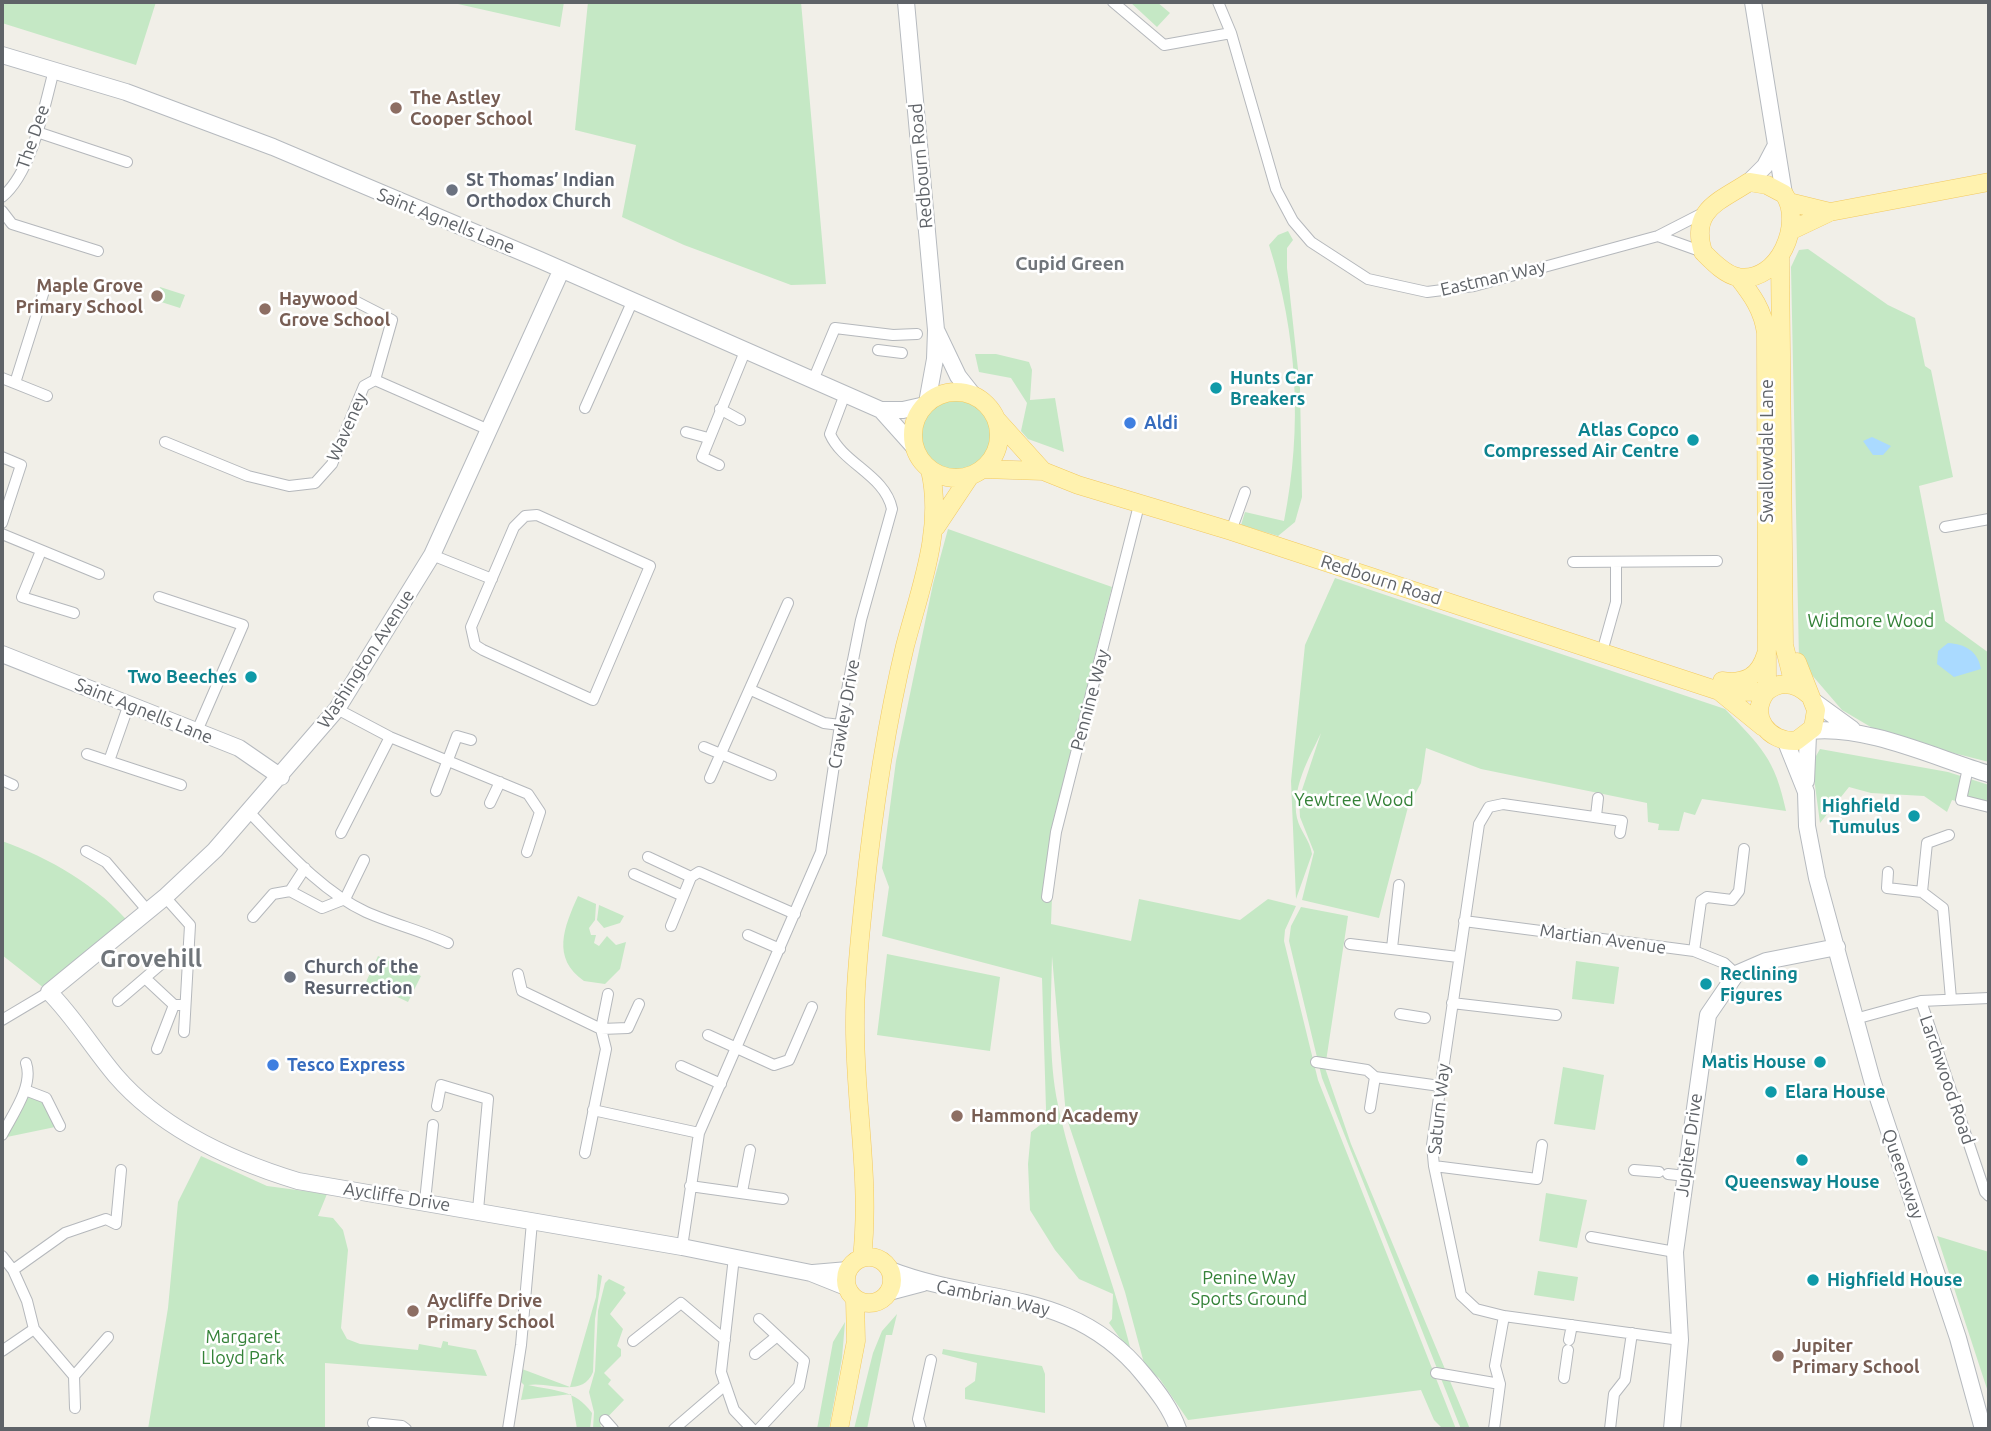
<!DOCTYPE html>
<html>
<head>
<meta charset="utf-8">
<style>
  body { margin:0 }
  #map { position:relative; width:1991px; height:1431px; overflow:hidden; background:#f1efe8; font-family:Ubuntu,sans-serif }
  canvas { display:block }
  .frame { position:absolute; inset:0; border:4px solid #5f6368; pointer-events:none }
</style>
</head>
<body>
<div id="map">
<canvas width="1991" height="1431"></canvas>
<div class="frame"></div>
</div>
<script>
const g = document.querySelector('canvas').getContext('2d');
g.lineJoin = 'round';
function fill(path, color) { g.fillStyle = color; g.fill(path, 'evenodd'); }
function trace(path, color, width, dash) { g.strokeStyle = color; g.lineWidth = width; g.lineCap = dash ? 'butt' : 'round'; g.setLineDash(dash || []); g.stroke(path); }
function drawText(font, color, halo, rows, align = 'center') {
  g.font = font + ' Ubuntu,sans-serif'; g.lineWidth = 5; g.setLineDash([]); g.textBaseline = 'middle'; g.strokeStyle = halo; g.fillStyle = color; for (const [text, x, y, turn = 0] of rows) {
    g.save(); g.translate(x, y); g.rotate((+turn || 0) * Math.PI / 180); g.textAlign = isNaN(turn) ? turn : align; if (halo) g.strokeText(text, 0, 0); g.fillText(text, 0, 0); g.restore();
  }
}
const green = new Path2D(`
  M2,2H156L136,65L2,23Z
  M449,2H564L560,27Z
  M588,2H801L826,284L791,285L684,245L622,217L636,145L575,130Z
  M1130,2H1157L1170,13L1157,27Z
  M1288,231L1293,240L1287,248V268L1300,388L1302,497L1295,522L1278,536L1241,525L1245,512L1284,521C1303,427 1297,333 1269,245L1278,235Z
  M1808,249L1888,305L1915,318L1925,366L1931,370L1953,477L1919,486L1945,621L1989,653V762L1886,736L1842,710L1799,660L1791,267L1799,250Z
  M160,287L185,295L180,308L155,300Z
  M975,354H996L1029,362L1032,370L1030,400L1055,398L1064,452L1028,439L1021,431L1027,403L1011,378L979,372Z
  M918 435a37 37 0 1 1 74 0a37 37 0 1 1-74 0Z
  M948,529L1112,587L1051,830L1046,867L1053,869L1051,924L1131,941L1139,899L1240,920L1268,899L1296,906L1285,930L1284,941L1318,1080L1456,1429H1443L1434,1420L1421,1390L1188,1420L1159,1378L1145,1367L1125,1292L1066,1116L1052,956C1051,1004 1048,1058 1058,1105C1076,1190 1112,1270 1132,1355L1109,1323L1112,1319L1113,1294L1079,1279L1055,1250L1030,1210L1028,1164L1031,1132L1044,1122L1046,1109L1042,978L882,936L889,887L882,868L896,761L933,584Z
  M1335,578L1725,709C1761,747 1775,758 1786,811L1702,799L1695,815L1684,812L1679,831L1658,830L1659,824L1648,822L1647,803L1481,769L1426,748L1421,783L1408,807L1379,918L1302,900L1314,852L1300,817L1299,799L1321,733C1309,758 1291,789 1297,818C1300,831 1310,840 1312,854L1296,899L1291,781L1305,645Z
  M1820,749L1948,772L1989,785V810L1952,800L1947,812L1924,796L1871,793L1849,787L1820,823L1812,763Z
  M2,841C48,857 100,887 131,925L49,992L2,955Z
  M578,896L596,904L595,920L589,928L591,935H596L594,943L599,946L607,936L616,945L626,942L620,969L605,984L584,981C551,958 564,927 578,896Z
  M599,905L624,916L620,923L604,928L597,920Z
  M1301,907L1348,916L1325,1068L1351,1144L1470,1429H1461L1322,1078L1289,941L1291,926Z
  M887,954L1000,977L990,1051L877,1035Z
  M378,956L421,976L408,1002L366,982Z
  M1576,961L1619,967L1614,1004L1572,999Z
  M1563,1067L1604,1075L1595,1130L1554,1124Z
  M25,1090L46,1098L60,1126L2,1138Z
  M201,1156L267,1186L327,1194L318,1216L333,1218L343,1230L348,1250L341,1328L347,1339L360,1344L418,1350L419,1344L441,1348L443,1341L448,1342V1345L476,1350L487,1376L325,1363V1429H148L168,1308L178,1202Z
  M1546,1193L1587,1200L1577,1248L1539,1241Z
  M1937,1236L1989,1252V1395Z
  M1538,1271L1578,1277L1574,1301L1534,1295Z
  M598,1274L602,1276L595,1319L593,1372C582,1399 550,1381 528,1385C554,1391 575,1389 592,1413L590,1429H577L571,1394L521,1400L524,1385L520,1381L522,1369L570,1387L596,1297Z
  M609,1279L625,1287L623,1290L626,1293L610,1314L623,1329L617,1346L621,1349V1356L604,1373L611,1380L608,1384L624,1400L600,1425L603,1429H593L594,1412L589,1392L595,1371L598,1311L605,1283Z
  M897,1314L892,1335H886L867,1429H854L873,1353L882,1331Z
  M845,1322L842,1358L829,1429H817L833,1342Z
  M943,1349L1042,1366L1045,1374V1413L965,1399V1388L975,1381L977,1363L942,1354Z`);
const water = new Path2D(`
  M1872,437L1891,446L1883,455H1873L1863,441Z
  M1948,643C1965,644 1978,651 1981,669L1954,677L1937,664L1938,651Z`);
const street = new Path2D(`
  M1113,2L1164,45L1231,33
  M1218,2L1231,33L1276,189L1293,221L1311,242L1368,279L1427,292L1474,286L1658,236L1703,213
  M37,132L127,162
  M2,197C32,172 44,108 54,70
  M2,211L12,224L98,251
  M1658,236L1703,252
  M353,300L392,320L375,380
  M878,350L902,353
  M2,378L47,396
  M814,378L835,328L893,335L917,334
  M15,383L44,291
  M585,408L633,300
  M720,409L740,420
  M686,432L708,438
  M165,442L248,476L289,486L315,483L332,464L364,386L375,380L489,430
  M2,457L21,465L2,523
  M719,465L702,457L746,349
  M537,515L650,566L593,700L483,650L475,645L471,627L514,527L525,516Z
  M1945,527L1989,519
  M1231,531L1245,492
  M2,534L99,574
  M41,551L22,597L74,613
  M432,555L492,579
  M1573,562L1717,561
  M159,597L243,625L197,731
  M1602,652L1616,602V562
  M751,690L824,723L840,725
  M337,709L390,737L528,794L540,812L527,852
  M704,747L771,775
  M87,754L181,785
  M109,761L129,704
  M1968,768L1961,800L1989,807
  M710,778L788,603
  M2,780L13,785
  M436,791L457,736L471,740
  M490,803L500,782
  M250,813C284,848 321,891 366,912C393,924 422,931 448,943
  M1596,816L1598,798
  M341,833L390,737
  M1620,833L1622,821L1503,804L1489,807L1479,824L1432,1145L1434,1166L1461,1295L1476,1309L1504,1316L1680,1340
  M86,851L106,862L148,911
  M648,857L691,877L699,872L795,914
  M305,868L290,891L322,908L345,899L364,860
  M1888,872L1887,888L1922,892L1943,908L1951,999
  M634,874L683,896
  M1922,892L1927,843L1949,835
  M165,897L190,925L184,1032
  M1047,897L1056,832L1139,505
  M253,917L273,894L290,891
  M1464,921L1694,951L1724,963L1736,974
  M671,926L691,877
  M748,935L780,949
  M1350,944L1458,957
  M1392,948L1399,885
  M1694,951L1701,901L1707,897L1732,900L1739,891L1744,849
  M518,974L522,991L601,1029L606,1049L585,1153
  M145,978L174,1005H185
  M608,994L601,1029L628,1028L639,1004
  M118,1001L167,959
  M1921,1001L1985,1192L1989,1196
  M1452,1003L1556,1015
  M1400,1014L1425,1018
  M1855,1019L1921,1001L1989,998
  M2,1020L49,992
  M708,1035L774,1065L789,1060L812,1007
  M157,1049L174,1005
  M1316,1062L1367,1070L1375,1077L1440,1086
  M681,1066L721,1084
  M25,1090L46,1098L60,1126
  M437,1106L441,1085L488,1099L478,1210
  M1370,1108L1375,1077
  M593,1110L699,1133
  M2,1135C12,1115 34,1086 26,1063
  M1434,1166L1537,1179L1542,1145
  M1634,1170L1659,1172
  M1668,1174L1685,1176
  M690,1186L783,1199
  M742,1192L750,1150
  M425,1201L433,1125
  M1591,1237L1675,1252
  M682,1247L699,1133L821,852L840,725L861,620L892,509C885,475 843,464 830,434L845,394
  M2,1256L13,1270L27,1301L34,1329L74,1376
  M734,1257L721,1372L734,1410L752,1429
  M13,1270L65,1233L106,1219L116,1224L121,1170
  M1569,1340L1572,1325
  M633,1341L681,1303L725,1340
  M2,1351L34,1329
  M755,1354L776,1337
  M1436,1373L1500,1384
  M1564,1378L1568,1350
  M75,1408L74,1376L108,1337
  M605,1420L613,1429
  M373,1423L402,1426L406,1429
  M508,1429L521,1345L532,1222
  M674,1429L724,1386
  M759,1429L799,1386L804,1361L759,1319
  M921,1429L918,1419L931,1360
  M1494,1429L1500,1384L1495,1366L1504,1316
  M1610,1429L1614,1394L1625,1380L1632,1333`);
const secondary = new Path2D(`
  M906,2L936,330L935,359L927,403
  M1753,2L1784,194
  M2,55L126,92L273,147L540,260L881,410L915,448
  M1749,182L1765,166L1775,147
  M561,271L432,555L337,709L215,850L165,897L49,992C74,1017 93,1049 116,1076C162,1129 232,1161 298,1181L682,1247L811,1273L846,1287
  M937,332L958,376L973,395
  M881,410H903L925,405
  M2,654L239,748L281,777
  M1812,700L1852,729
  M1811,731C1867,725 1935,758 1989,774
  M1786,742L1806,792L1807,826L1817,878L1872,1080L1958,1338L1983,1429
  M1806,781L1808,735
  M890,1270C983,1306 1073,1287 1144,1375C1158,1392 1171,1409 1178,1429
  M813,1273L848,1270
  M889,1292L923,1283
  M1672,1429L1680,1340L1675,1252L1708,1015L1736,974L1766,961L1837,947`);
const primary = new Path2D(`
  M1749,182L1767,185L1784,194C1804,222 1779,284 1738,277C1725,275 1712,261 1703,252C1690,209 1719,202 1749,182Z
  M1789,202L1830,212
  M1790,231L1830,212L1989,182
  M1780,257L1784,645L1794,685
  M1738,277C1752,295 1763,310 1766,333L1767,690
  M913 435a43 43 0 1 1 86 0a43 43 0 1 1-86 0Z
  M997,420L1043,471
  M983,469L1043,471L1078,485L1231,531L1719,691L1766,692
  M936,527L970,476
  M1797,662L1816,710L1813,728L1796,741C1769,742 1748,717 1766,692C1780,680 1796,683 1809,695
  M1722,681C1745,684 1759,677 1766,654
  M1719,691L1763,727
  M846 1280a23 23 0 1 1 46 0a23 23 0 1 1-46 0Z
  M862,1258C871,1178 854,1100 855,1020C855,979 860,938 864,898C873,813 885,729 905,646C920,589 944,529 930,470
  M839,1429L856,1341L855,1300`);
const markers = [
  [396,108,7,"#8d6e63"],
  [452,190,7,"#6b7280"],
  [157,296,7,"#8d6e63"],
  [265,309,7,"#8d6e63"],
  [1216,388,7,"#0f9aa8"],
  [1130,423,7,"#3f7fe0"],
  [1693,440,7,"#0f9aa8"],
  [251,677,7,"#0f9aa8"],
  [1914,816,7,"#0f9aa8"],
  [290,977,7,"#6b7280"],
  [1706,984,7,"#0f9aa8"],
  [1820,1062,7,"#0f9aa8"],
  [273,1065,7,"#3f7fe0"],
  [1771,1092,7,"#0f9aa8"],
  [957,1116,7,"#8d6e63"],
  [1802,1160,7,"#0f9aa8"],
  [1813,1280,7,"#0f9aa8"],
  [413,1311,7,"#8d6e63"],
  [1778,1356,7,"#8d6e63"]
];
const educationNames = [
  ["The Astley",410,98],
  ["Cooper School",410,119],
  ["Maple Grove",143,286,"right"],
  ["Primary School",143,307,"right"],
  ["Haywood",279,299],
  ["Grove School",279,320],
  ["Hammond Academy",971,1116],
  ["Aycliffe Drive",427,1301],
  ["Primary School",427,1322],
  ["Jupiter",1792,1346],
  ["Primary School",1792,1367]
];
const streetNames = [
  ["The Dee",33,137,-71],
  ["Redbourn Road",921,166,-95],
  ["Saint Agnells Lane",446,221,22],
  ["Eastman Way",1493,278,-13],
  ["Waveney",347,427,-66],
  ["Swallowdale Lane",1767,451,-90],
  ["Redbourn Road",1381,580,18],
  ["Washington Avenue",366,659,-57],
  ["Pennine Way",1090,700,-75],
  ["Saint Agnells Lane",144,711,22],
  ["Crawley Drive",844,714,-80],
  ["Martian Avenue",1603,939,8],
  ["Larchwood Road",1947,1080,71],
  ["Saturn Way",1439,1109,-84],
  ["Jupiter Drive",1689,1145,-82],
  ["Queensway",1903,1174,71],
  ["Aycliffe Drive",397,1197,9],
  ["Cambrian Way",993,1298,12]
];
const worshipNames = [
  ["St Thomas’ Indian",466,180],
  ["Orthodox Church",466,201],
  ["Church of the",304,967],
  ["Resurrection",304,988]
];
const cultureNames = [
  ["Hunts Car",1230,378],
  ["Breakers",1230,399],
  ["Atlas Copco",1679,430,"right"],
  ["Compressed Air Centre",1679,451,"right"],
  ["Two Beeches",237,677,"right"],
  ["Highfield",1900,806,"right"],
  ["Tumulus",1900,827,"right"],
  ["Reclining",1720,974],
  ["Figures",1720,995],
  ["Matis House",1806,1062,"right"],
  ["Elara House",1785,1092],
  ["Queensway House",1802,1182,"center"],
  ["Highfield House",1827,1280]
];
const shopNames = [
  ["Aldi",1144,423],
  ["Tesco Express",287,1065]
];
const parkNames = [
  ["Widmore Wood",1871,621],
  ["Yewtree Wood",1354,800],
  ["Penine Way",1249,1278],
  ["Sports Ground",1249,1299],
  ["Margaret",243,1337],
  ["Lloyd Park",243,1358]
];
const neighbourhoodNames = [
  ["Cupid Green",1070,264]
];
const districtNames = [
  ["Grovehill",151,959]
];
fill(green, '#c5e8c5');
fill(water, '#aadaff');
trace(street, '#b5b8bc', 12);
trace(secondary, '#b6babf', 18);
trace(primary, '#f2c960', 19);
trace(street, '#fff', 10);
trace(secondary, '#fff', 16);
trace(primary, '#fff2af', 18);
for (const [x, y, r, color] of markers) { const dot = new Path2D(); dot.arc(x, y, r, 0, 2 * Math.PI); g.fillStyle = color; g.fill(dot); trace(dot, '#fff', 2.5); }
drawText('bold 18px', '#785e54', '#fff', educationNames, 'left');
drawText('18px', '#5f6368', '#fff', streetNames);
drawText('bold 18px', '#5b616d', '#fff', worshipNames, 'left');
drawText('bold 18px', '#0d838f', '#fff', cultureNames, 'left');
drawText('bold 18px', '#366cbe', '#fff', shopNames, 'left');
drawText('18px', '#348238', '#fff', parkNames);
drawText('bold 19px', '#70757a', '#fff', neighbourhoodNames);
drawText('bold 24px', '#70757a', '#fff', districtNames);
</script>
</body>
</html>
